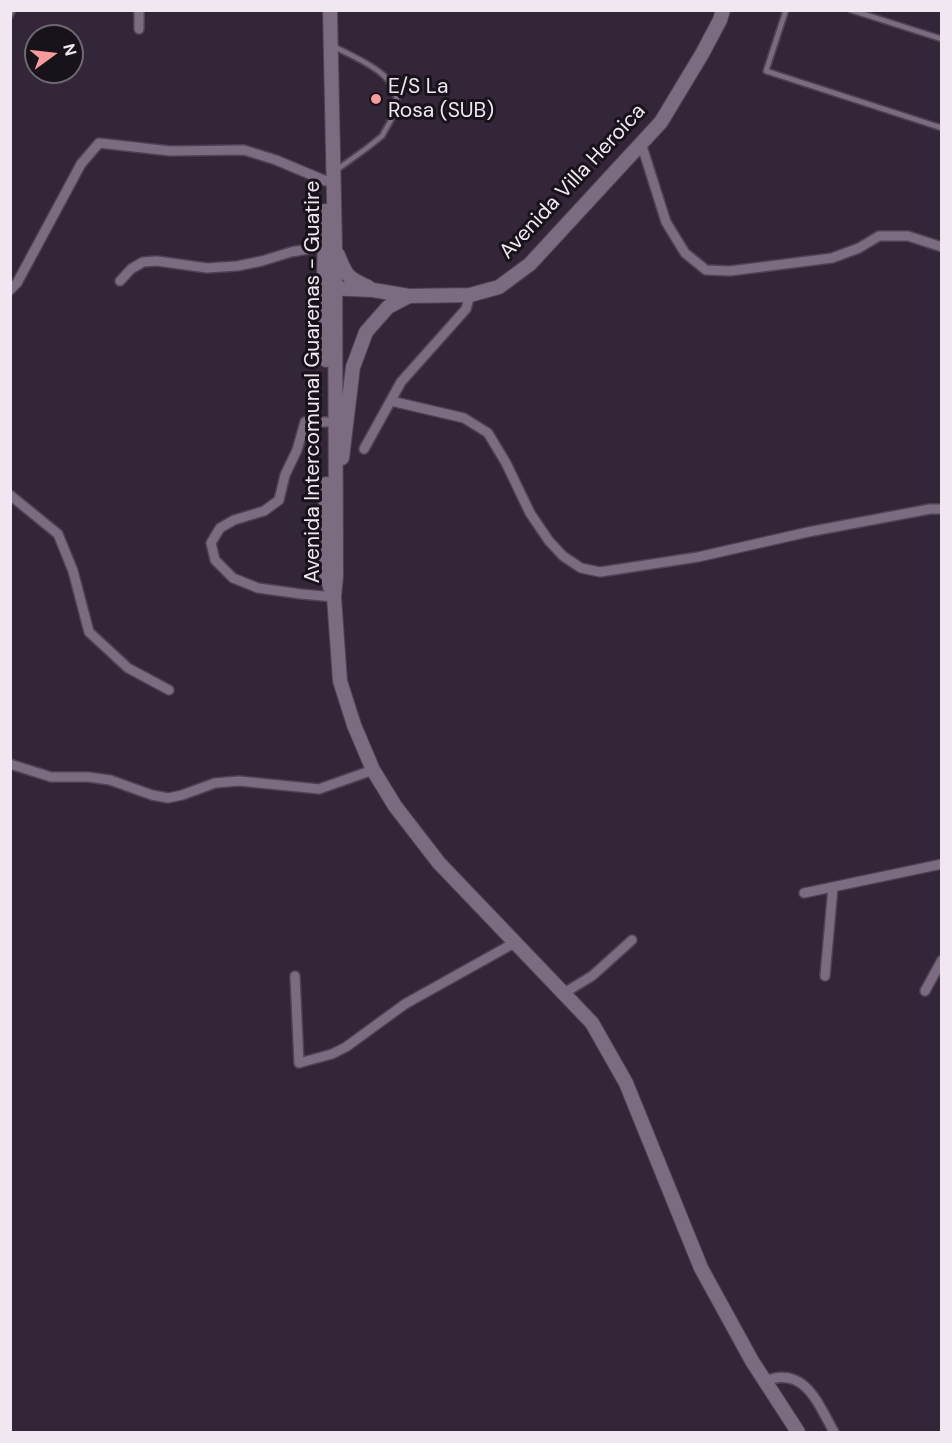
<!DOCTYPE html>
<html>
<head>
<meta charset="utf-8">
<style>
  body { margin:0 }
  #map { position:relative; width:952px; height:1443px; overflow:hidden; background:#342639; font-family:"DM Sans",sans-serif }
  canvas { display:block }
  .frame { position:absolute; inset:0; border:12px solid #f0e7f3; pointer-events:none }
  .north { position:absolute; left:24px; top:24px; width:60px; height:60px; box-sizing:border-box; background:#18121a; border:2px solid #6e6771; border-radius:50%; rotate:75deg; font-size:16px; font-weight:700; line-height:24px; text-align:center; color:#f0e7f3 }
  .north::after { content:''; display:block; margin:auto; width:21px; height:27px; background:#f59b9a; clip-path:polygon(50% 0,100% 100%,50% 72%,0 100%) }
</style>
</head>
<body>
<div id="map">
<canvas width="952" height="1443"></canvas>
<div class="frame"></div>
<div class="north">N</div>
</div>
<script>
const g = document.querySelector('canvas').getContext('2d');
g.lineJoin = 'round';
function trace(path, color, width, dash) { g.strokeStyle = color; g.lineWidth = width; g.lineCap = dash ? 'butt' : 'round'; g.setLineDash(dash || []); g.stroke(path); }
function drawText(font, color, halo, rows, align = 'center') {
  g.font = font + ' "DM Sans",sans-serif'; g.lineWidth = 6; g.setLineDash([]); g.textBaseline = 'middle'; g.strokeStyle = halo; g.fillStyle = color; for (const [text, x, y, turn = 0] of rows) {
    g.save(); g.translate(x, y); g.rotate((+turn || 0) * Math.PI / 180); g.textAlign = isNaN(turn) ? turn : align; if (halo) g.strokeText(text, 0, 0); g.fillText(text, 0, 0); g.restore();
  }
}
const service = new Path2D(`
  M786,10L766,71L942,128
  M851,10L942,39
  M10,16L13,10
  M335,47C359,60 404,75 396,111L382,136L367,148L335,171`);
const minor = new Path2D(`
  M139,10V29
  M641,143L666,222L685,253L706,270L730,271L832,258L859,248L879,236H908L942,247
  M120,281L131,269L143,262L157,261L207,268L237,266L262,261L291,252L325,246
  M10,290L17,283L81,164L99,143L170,151L244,150L276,160L326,181
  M391,401L464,418L488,433L506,463L530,513L549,541L563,556L581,568L600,572L698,557L808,532L930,509H942
  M327,422H305L297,450L285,475L279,500L264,511L234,520L220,528L211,543L215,560L233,578L258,588L301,594L334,597
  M364,449L401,382L466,309L470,295
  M10,495L58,534L73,571L89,632L128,668L169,690
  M10,764L51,777H88L110,780L152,795L168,798L182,795L215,783L239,781L319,789L373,770
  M804,893L942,864
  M295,976L299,1063L332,1054L346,1047L405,1004L516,942
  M825,976L833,887
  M925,991L942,960
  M564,993L592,976L632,940
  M765,1381C805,1365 818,1404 834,1432`);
const secondary = new Path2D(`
  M330,10L335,247L336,576L334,597L340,681L354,725L373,770L395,806L439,863L592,1023L626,1083L701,1268L752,1361L798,1432
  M325,211L324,288L326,360
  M338,255C346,276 348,278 368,287
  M326,288L373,290L409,296L470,295L499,287L530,264L661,122L702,54L720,20L723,10
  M342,458L353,367L366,332L388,307L409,296
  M326,484L325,571L332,593`);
const markers = [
  [376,99,6,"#f59b9a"]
];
const poiNames = [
  ["E/S La",388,87],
  ["Rosa (SUB)",388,111]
];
const streetNames = [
  ["Avenida Villa Heroica",573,182,-47],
  ["Avenida Intercomunal Guarenas - Guatire",313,382,-90]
];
trace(service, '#4e4353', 8);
trace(minor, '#4e4353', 12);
trace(secondary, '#4e4353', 16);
trace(service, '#7c6c81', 4.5);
trace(minor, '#7c6c81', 9);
trace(secondary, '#7c6c81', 14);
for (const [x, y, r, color] of markers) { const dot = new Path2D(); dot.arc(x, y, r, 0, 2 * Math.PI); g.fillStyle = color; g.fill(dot); trace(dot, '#18121a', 2); }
drawText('21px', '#f0e7f3', '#18121a', poiNames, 'left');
drawText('21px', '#f0e7f3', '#18121a', streetNames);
</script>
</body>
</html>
